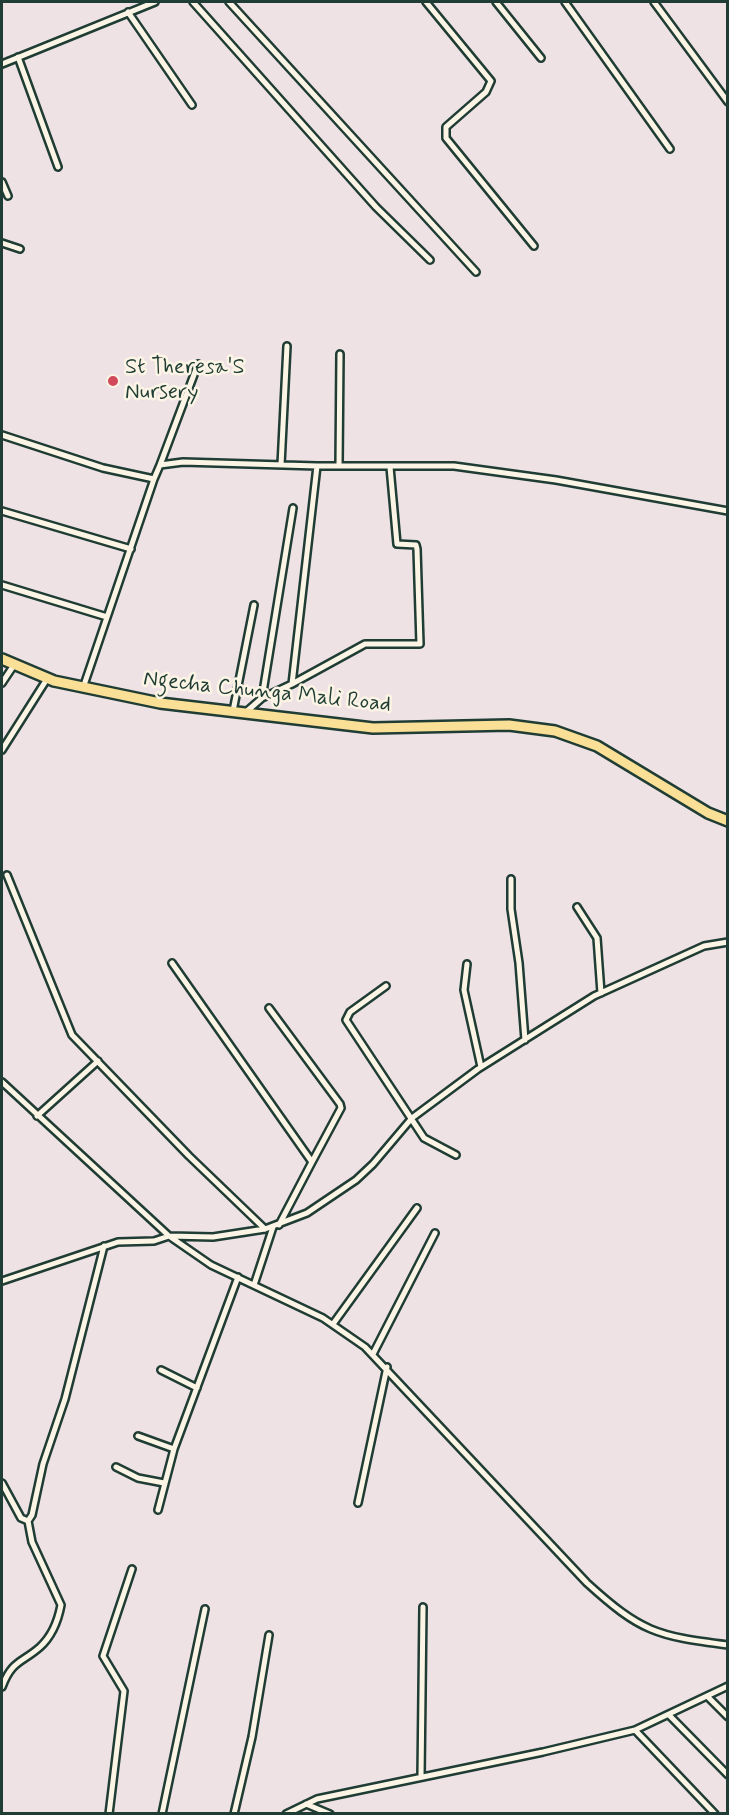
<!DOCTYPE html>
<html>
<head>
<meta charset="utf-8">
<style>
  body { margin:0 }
  #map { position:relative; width:729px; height:1815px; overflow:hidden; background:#efe2e4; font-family:Mynerve,sans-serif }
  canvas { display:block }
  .frame { position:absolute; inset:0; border:3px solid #1f3d34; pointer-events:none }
</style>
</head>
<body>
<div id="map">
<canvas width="729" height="1815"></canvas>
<div class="frame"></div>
</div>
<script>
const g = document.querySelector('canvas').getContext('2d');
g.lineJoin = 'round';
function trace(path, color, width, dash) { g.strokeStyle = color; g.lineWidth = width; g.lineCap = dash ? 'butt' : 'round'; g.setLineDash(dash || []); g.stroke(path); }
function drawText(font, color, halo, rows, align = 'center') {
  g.font = font + ' Mynerve,sans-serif'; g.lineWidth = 5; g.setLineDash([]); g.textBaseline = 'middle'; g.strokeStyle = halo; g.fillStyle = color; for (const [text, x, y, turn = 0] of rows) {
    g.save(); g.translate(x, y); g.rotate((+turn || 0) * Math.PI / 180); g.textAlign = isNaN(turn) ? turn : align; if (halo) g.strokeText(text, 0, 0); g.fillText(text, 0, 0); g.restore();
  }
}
const minor = new Path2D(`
  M193,2L376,207L430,260
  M229,2L476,272
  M426,2L491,81L486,92L446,127V138L534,246
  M496,2L541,58
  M565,2L670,149
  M654,2L728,102
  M128,12L192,105
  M18,57L58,167
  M2,64L155,2
  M2,182L8,196
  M2,243L20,249
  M2,435L103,468L154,479L83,688
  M160,465L198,364
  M281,465L287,346
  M339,466L340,354
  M154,479L160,465L183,462L317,466H454L556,480L728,511
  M2,511L131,549
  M2,585L107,617
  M2,683L14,665
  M292,684L365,644H420L417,549L416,545L397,544L390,467
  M262,698L293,508
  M233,711L254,605
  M246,712L262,698L292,684L317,466
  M2,750L47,679
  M7,875L72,1035L189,1156L265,1229
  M511,879V909L519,963L525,1040
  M577,907L597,938L601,993
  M172,963L312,1162L279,1225
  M467,964L464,990L481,1067
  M386,986L350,1012L346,1020L424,1138L456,1155
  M269,1008L340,1104L341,1108L312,1162
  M2,1082L169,1236L211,1265L323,1318L365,1347L587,1583C641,1632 656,1636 728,1645
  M37,1116L98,1061
  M2,1281L118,1242L154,1241L169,1236L213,1237L265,1229L307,1213L356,1180L373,1164L412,1118L478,1069L594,996L704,946L728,942
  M254,1285L273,1227
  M333,1324L417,1208
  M373,1354L435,1233
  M161,1370L197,1388
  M138,1436L174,1449
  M116,1467L138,1478L164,1483
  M2,1483L21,1518L28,1521
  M358,1503L387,1367
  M158,1510L174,1449L238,1277
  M2,1687C12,1660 22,1663 40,1647C52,1636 58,1621 61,1605L32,1542L28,1521L32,1515L43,1464L65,1399L104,1246
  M708,1697L728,1717
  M669,1715L728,1775
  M635,1730L715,1814
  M421,1777L423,1607
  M306,1804L330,1814
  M109,1814L124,1691L103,1656L132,1569
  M162,1814L205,1609
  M234,1814L252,1737L269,1635
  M286,1814L317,1799L543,1752L635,1730L728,1686`);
const primary = new Path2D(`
  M2,659L54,681L160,703L373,728L509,725L555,731L597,746L708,813L728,821`);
const markers = [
  [113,381,6,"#d1495b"]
];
const poiNames = [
  ["St Theresa'S",125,368],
  ["Nursery",125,393]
];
const streetNames = [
  ["Ngecha Chunga Mali Road",267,693,6]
];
trace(minor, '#1f3d34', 10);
trace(primary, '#1f3d34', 14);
trace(minor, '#fcf5e5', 5);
trace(primary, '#fadf96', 9);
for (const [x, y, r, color] of markers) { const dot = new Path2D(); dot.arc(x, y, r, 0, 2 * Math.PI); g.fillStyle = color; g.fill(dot); trace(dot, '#fcf5e5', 2); }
drawText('22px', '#1f3d34', '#fcf5e5', poiNames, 'left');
drawText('22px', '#1f3d34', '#fcf5e5', streetNames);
</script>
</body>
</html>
